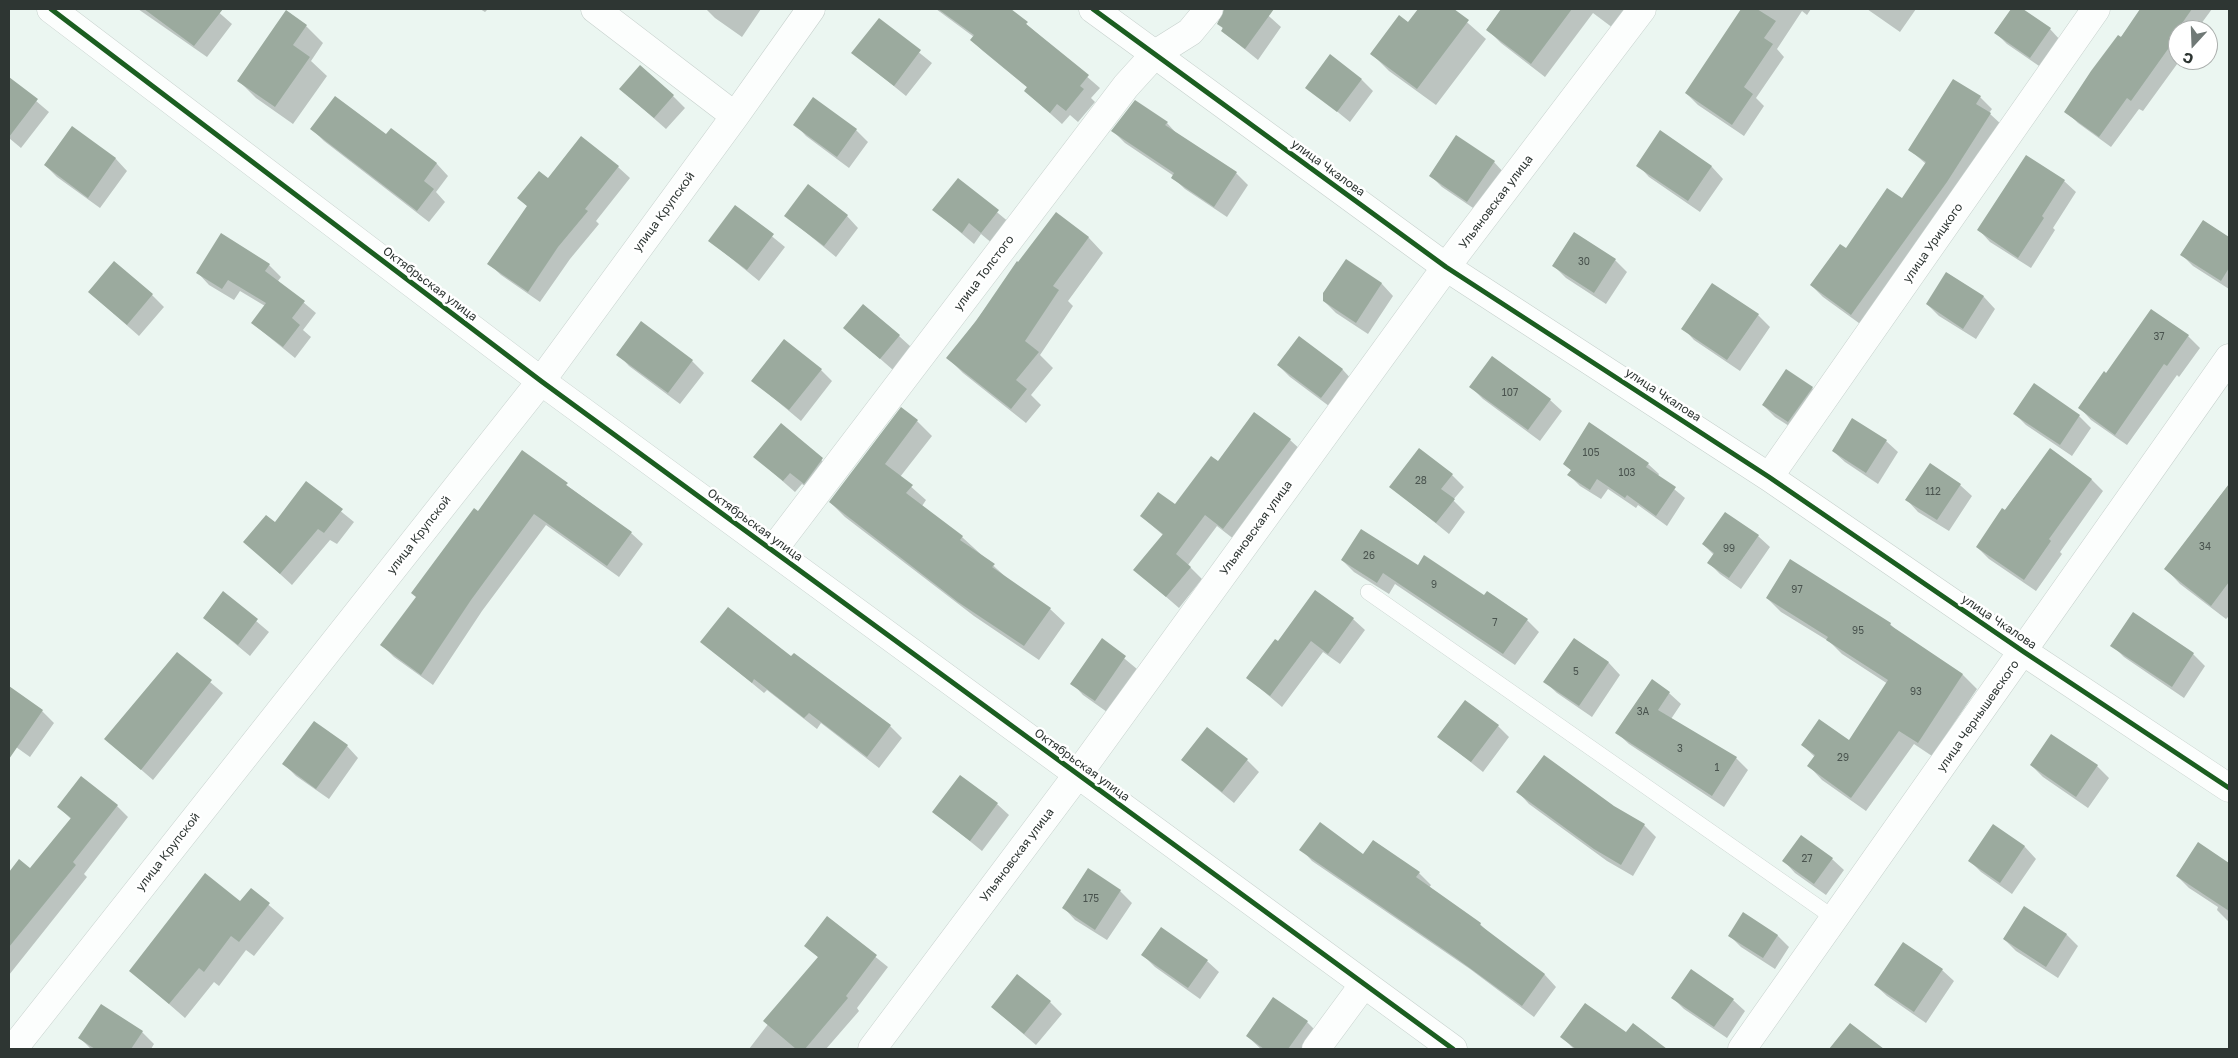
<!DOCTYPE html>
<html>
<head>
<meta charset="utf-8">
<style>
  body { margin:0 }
  #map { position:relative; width:2238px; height:1058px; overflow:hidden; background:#ebf6f1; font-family:"Golos Text",sans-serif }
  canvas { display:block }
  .frame { position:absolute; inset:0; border:10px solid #2e3633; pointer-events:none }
  .north { position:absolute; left:2168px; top:20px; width:50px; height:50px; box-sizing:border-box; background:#fff; border:1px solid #abafad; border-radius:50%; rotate:200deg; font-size:14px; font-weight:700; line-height:20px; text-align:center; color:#2e3633 }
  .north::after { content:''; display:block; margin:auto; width:18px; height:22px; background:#707976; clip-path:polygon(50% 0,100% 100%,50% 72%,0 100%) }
</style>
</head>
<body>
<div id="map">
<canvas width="2238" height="1058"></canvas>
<div class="frame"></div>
<div class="north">С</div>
</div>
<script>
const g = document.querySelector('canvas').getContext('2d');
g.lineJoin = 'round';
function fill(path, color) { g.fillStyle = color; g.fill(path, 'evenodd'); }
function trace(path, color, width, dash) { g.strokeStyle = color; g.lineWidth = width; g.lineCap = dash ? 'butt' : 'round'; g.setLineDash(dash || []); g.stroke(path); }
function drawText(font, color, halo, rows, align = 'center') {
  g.font = font + ' "Golos Text",sans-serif'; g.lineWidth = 5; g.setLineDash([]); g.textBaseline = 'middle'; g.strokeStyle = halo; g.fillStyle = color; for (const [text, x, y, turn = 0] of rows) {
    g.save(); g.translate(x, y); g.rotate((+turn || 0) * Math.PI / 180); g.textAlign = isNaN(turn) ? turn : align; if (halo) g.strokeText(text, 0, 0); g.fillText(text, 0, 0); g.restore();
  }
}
const shadow = new Path2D(`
  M138,9H215L232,24L207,57Z
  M480,9H488L485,12Z
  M706,9H761L742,37L715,18Z
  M936,9H1009L1100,88L1091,98L1095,102L1078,122L1070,115L1062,124L1025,91L1028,88L983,51L971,40L974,37Z
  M1225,9H1261L1281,27L1258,60L1222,31Z
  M1420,9H1452L1486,39L1436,105L1389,71L1372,54L1408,24Z
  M1503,9H1633L1617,31L1593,13L1545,77L1501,43L1487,29Z
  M1742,9H1811L1807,15L1802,11L1777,49L1784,57L1756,98L1764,106L1744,136L1698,105L1686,93Z
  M1867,9H1916L1900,32Z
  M2012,9H2021L2050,29L2061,41L2042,68L2007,44L1995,32Z
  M2142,9H2212L2198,28L2200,30H2178V60H2180L2143,111L2139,109L2111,147L2078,123L2066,111Z
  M879,20L932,63L906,96L853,53Z
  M306,26L323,43L311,61L327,76L293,124L256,98L239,81Z
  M9,78L49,112L21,148L9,138Z
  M1362,80L1373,91L1350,122L1307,87Z
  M673,96L685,108L666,129L633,100Z
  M1980,97L1992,109L1989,113L2002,125L1863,326L1823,297L1811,285L1846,249L1902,200L1926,164L1910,150Z
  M814,99L856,130L868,142L849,168L806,136L795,124Z
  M1167,123L1178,135L1236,173L1248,185L1227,217L1185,189L1173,178L1174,176L1125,143L1113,131Z
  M72,128L116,159L127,171L100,208L57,177L45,165Z
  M312,129L387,136L391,130L437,164L448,176L436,192L445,202L429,222L324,141Z
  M1661,132L1712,167L1723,179L1700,212L1649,177L1638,165Z
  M1494,162L1505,174L1479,212L1442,187L1430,175Z
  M618,167L630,178L596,221L599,224L570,259L540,302L501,275L489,264L528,207L519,198L548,180Z
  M958,180L1010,223L993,244L981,234L974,244L934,210Z
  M2064,181L2076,192L2053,228L2055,230L2031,268L1990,242L1979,230Z
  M736,207L785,247L759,281L710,241Z
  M1056,214L1089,238L1103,253L1068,301L1073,306L1040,355L1053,368L1031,395L1041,405L1026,423L963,373L948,358Z
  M786,216H847L858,228L836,257Z
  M2203,221L2229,238V289L2193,266L2182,255Z
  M1346,260L1382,284L1393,296L1368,334L1336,313L1324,301Z
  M1615,260L1627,272L1606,304L1566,278L1554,266Z
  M269,265L281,277L278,281L316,313L303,330L311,337L295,358L252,323L265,306L240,291L234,300L209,285L198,273Z
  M1947,273L1984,297L1995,309L1976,339L1939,316L1927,304Z
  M89,292L152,295L164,307L139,336Z
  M1758,315L1770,327L1740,371L1694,340L1683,328Z
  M845,328L899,336L911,347L893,370Z
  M2188,336L2200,348L2179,377L2177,375L2127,445L2091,420L2080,408L2106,375Z
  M1299,337L1343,370L1354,382L1333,409L1290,377L1278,365Z
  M618,354L692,361L704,373L680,404L629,366Z
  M821,370L832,381L801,421L753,381Z
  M2034,385L2079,416L2091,428L2072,456L2026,425L2015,414Z
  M1471,387L1550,400L1562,411L1540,441L1483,399Z
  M1812,388L1824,399L1800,433L1775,417L1763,405Z
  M917,421L932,436L900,477L926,500L922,506L962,537L1009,580L1050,609L1065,623L1039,660L974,616L845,517L830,502Z
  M781,425L834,471L816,494L802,484L795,492L755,457Z
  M1290,440L1302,451L1235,540L1217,526L1188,565L1202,579L1179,608L1135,570L1163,535L1141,516L1175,506L1219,463Z
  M1886,441L1898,452L1878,484L1845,462L1833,451Z
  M2050,450L2092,480L2103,491L2060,552L2062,554L2036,591L1989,559L1977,547Z
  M522,452L631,533L643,544L619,577L546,525L482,611L433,685L394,657L382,645Z
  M1564,464H1648L1659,474L1658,476L1685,498L1667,526L1638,505L1636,508L1608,489L1601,499L1580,486L1569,475L1572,471Z
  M1452,475L1464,487L1453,500L1465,512L1449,534L1391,487Z
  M306,483L354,522L337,544L330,540L292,585L245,542L275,524Z
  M2229,484V616L2226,619L2180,584L2166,569Z
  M1960,485L1972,496L1949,531L1918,512L1907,500Z
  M1758,536L1770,547L1741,589L1720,574L1709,563L1714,555L1703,544Z
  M1342,560L1418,567L1484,597L1527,620L1539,632L1515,665L1395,584L1389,594L1354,572Z
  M223,593L269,632L250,656L204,618Z
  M1767,598L1890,624L1898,632L1963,675L1977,689L1932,756L1914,744L1866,811L1822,780L1809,766L1815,757L1802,745L1849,742L1888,684L1842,654L1830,642L1781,612Z
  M2133,614L2193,654L2205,666L2184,698L2124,657L2112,645Z
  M1353,619L1365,630L1340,664L1323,652L1282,707L1248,678L1278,643Z
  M1102,640L1137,669L1107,712L1083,695L1072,683Z
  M1574,640L1609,663L1620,675L1592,717L1557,693L1545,682Z
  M702,642L791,658L794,654L890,726L902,738L879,768L821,723L817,729L767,690L764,693Z
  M177,654L223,693L153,780L106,739Z
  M9,687L42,711L54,723L30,757L9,742Z
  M1669,693L1681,704L1671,719L1736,758L1748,770L1724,807L1629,744L1617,733Z
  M1498,726L1509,737L1483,772L1439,737Z
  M347,746L358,758L329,799L296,776L284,764Z
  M1182,760H1247L1259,772L1234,803Z
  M2031,765L2097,766L2109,778L2088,808L2043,777Z
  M1518,792L1613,807L1644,825L1656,837L1633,876L1607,861L1529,804Z
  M997,804L1009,815L982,851L934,812Z
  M117,806L128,817L84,874L87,877L9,975V876L20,862L30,870L71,819L59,807Z
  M1993,826L2025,847L2036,859L2012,894L1981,872L1969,860Z
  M1374,841L1419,873L1431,885L1429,888L1480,924L1492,936L1545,975L1556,987L1534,1017L1470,969L1312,861L1301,849L1363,856Z
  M2198,844L2229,865V922L2217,910L2218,907L2189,888L2177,876Z
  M1832,859L1844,870L1826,895L1795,873L1784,861Z
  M251,890L284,918L254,956L246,950L219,986L214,982L185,1018L131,971L241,902Z
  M1120,891L1132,903L1107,940L1075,920L1064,908Z
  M2025,908L2067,935L2078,946L2058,978L2016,951L2004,939Z
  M827,918L888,967L857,1008L859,1011L826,1049H749L819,958L806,946Z
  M1777,935L1789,947L1775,969L1741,947L1730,936Z
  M1143,955L1207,961L1219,972L1200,999L1155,967Z
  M1942,970L1954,981L1926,1023L1887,996L1875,985Z
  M1673,998L1733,1000L1745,1011L1727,1038L1684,1009Z
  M1274,999L1307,1022L1319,1034L1308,1049H1261L1247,1036Z
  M1050,1002L1062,1014L1036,1045L992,1007Z
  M102,1006L142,1032L154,1044L151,1049H91L80,1038Z
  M1633,1025L1665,1049H1574L1562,1037L1626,1034Z`);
const building = new Path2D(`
  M144,9H223L194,46Z
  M938,9H1011L1028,22L1026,24L1089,75L1080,86L1084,89L1066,111L1057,104L1050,113L1024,91L1027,87L970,40L974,35Z
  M1224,9H1274L1245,49L1221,31L1223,28L1217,24Z
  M1418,9H1454L1469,20L1417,89L1370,54L1399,15L1408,22Z
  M1501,9H1572L1531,64L1486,30Z
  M1741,9H1757L1776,21L1764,38L1773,44L1744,87L1753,94L1732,125L1685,93Z
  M2011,9H2023L2051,28L2030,58L1994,33Z
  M2140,9H2192L2178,29V35L2131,101L2127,98L2099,137L2064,112L2091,71L2118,35L2121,37Z
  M286,10L307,25L293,45L310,57L275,107L237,81Z
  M879,18L921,50L894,86L851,53Z
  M1330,54L1362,79L1337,112L1305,88Z
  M640,65L674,95L654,118L619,89Z
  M9,77L38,99L9,137Z
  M1953,79L1981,96L1976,104L1991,113L1947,182L1851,315L1810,285L1840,244L1846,248L1887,188L1902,198L1926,162L1908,150Z
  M335,96L386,134L391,128L437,163L424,181L434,189L417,211L310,129Z
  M813,97L857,129L837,157L793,125Z
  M1135,100L1168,122L1165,125L1237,172L1214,207L1171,178L1174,173L1111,131Z
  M72,126L116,158L88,198L44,165Z
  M1660,130L1712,166L1688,201L1636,166Z
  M1456,135L1495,161L1467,202L1429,176Z
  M581,136L619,166L585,209L588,211L558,247L528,292L487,264L527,206L517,198L539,171L548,178Z
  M2026,155L2065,180L2042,216L2044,218L2018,258L1977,230Z
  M958,178L999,210L981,233L969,223L962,233L932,210Z
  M808,184L848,215L824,246L784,216Z
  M735,205L774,234L747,270L708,241Z
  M1056,212L1089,237L1053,286L1059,290L1025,341L1039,352L1016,380L1027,389L1011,409L946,358L976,321L1017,261L1018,262Z
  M2203,220L2229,237V268L2221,281L2180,255Z
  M1574,232L1616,259L1594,293L1552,266Z
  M221,233L270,264L265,271L305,301L292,318L300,325L283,347L251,323L266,303L228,280L222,289L196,273Z
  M1346,259L1382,283L1356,323L1323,301V293Z
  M114,261L153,294L127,325L88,292Z
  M1946,272L1984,296L1963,329L1926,304Z
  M1712,283L1759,314L1727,360L1681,329Z
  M863,304L900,335L880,359L843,328Z
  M2151,309L2189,335L2167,366L2164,364L2115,435L2078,408L2104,371L2106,373Z
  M641,321L693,360L668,393L616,355Z
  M1299,336L1343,369L1321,398L1277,365Z
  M784,339L822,369L789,410L751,381Z
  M1492,356L1551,399L1528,430L1469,387Z
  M1786,369L1813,387L1788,422L1762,405Z
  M2034,383L2080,415L2060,445L2013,414Z
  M901,407L918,420L885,464L913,485L906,493L963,536L960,540L995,564L992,567L1051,608L1024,646L958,602L829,502Z
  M1254,412L1291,439L1223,529L1205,515L1176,554L1191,567L1166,597L1133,570L1163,534L1140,516L1158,492L1175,504L1211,456L1218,461Z
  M1852,418L1887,440L1866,473L1832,451Z
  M1589,422L1649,463L1646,467L1676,487L1656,516L1627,495L1625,498L1597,479L1590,490L1567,475L1571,470L1563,464Z
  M781,423L823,458L804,484L790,473L783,481L753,457Z
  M1419,448L1453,474L1441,489L1455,499L1436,523L1389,487Z
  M2050,448L2092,479L2049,539L2051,541L2024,580L1976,547L2002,508L2005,510Z
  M522,450L568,483L566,485L632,532L607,566L534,514L471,600L421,675L380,645L416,597L411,593L474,508L478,511Z
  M1930,463L1961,484L1937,520L1905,500Z
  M306,481L343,509L324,533L318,529L280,574L243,542L266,515L275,522Z
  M2229,484V582L2211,606L2164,569Z
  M1725,512L1759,535L1729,578L1707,563L1714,553L1702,544Z
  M1361,529L1418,565L1424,555L1484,595L1487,591L1528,619L1503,654L1383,573L1377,583L1341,560Z
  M1790,559L1891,623L1890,625L1963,674L1918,743L1899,731L1851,798L1807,766L1815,755L1801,745L1819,719L1849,740L1888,680L1826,640L1828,637L1766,598Z
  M1315,590L1354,618L1328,654L1311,641L1270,696L1246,678L1275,639L1278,641Z
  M223,591L258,619L238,645L203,618Z
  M728,607L791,656L794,653L891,725L867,757L809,713L804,718L754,679L752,683L700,642Z
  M2133,612L2194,653L2172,687L2110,646Z
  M1102,638L1126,656L1095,701L1070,684Z
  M1574,638L1609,662L1579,706L1543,682Z
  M177,652L212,680L141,770L104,739Z
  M1652,679L1670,692L1658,710L1737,757L1712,796L1615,733Z
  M9,686L43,710L9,759Z
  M1465,700L1499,725L1471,762L1437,737Z
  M314,721L348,745L316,789L282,764Z
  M1207,727L1248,759L1222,792L1181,760Z
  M2051,734L2098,765L2076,797L2030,765Z
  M1544,755L1614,806L1645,824L1621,865L1594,849L1516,792Z
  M960,775L998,803L970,841L932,812Z
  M81,776L118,805L73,862L76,865L9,947V872L19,859L30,868L71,818L57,807Z
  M1320,822L1363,854L1373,840L1420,872L1416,877L1481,923L1480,925L1545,974L1522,1006L1456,958L1299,850Z
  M1993,824L2025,846L2000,883L1968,861Z
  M1801,835L1833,858L1814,884L1782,861Z
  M2198,842L2229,863V911L2176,876Z
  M1088,868L1121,890L1095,930L1062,908Z
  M205,873L240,901L251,888L270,903L239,942L231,936L204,972L199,968L169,1004L129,971Z
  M2024,906L2067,934L2046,967L2003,939Z
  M1743,912L1778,935L1763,958L1728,936Z
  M827,916L877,955L846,996L848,998L805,1049H796L763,1021L818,957L804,946Z
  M1161,927L1208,960L1188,988L1141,955Z
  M1903,942L1943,969L1914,1012L1874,985Z
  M1691,969L1734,999L1714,1027L1671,998Z
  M1017,974L1051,1001L1024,1034L991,1007Z
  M1273,997L1308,1021L1288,1049H1264L1246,1036Z
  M1585,1003L1626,1032L1633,1023L1667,1049H1576L1560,1037Z
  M101,1004L143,1031L131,1049H95L78,1038Z
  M1850,1023L1884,1049H1829Z`);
const lane = new Path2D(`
  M1368,592L1834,918`);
const street = new Path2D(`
  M51,9L541,381L1453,1049
  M595,9L735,116
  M1093,9L1446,267L1769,477L2024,652L2229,788
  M1769,477L2096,9
  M773,550L1126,86L1155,54L1190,32L1209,9
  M13,1049L541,381L735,116L811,9
  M872,1049L1078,774L1446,267L1642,9
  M1316,1049L1364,984
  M1742,1049L2229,358`);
const cycleway = new Path2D(`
  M51,9L541,381L1453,1049
  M1093,9L1446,267L1769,477L2024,652L2229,788`);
const numberNames = [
  ["30",1584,262],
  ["37",2159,337],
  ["107",1510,393],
  ["105",1591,453],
  ["103",1627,473],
  ["28",1421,481],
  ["112",1933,492],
  ["34",2205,547],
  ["99",1729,549],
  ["26",1369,556],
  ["9",1434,585],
  ["97",1797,590],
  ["7",1495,623],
  ["95",1858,631],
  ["5",1576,672],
  ["93",1916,692],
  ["3А",1643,712],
  ["3",1680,749],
  ["29",1843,758],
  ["1",1717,768],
  ["27",1807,859],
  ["175",1091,899]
];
const streetNames = [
  ["улица Чкалова",1328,168,36],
  ["Ульяновская улица",1496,202,-53],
  ["улица Крупской",664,212,-54],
  ["улица Урицкого",1933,243,-55],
  ["улица Толстого",984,273,-53],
  ["Октябрьская улица",430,284,37],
  ["улица Чкалова",1663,395,33],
  ["Октябрьская улица",755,525,36],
  ["Ульяновская улица",1256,528,-54],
  ["улица Крупской",419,535,-52],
  ["улица Чкалова",1999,622,34],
  ["улица Чернышевского",1978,716,-55],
  ["Октябрьская улица",1082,765,36],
  ["улица Крупской",168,852,-52],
  ["Ульяновская улица",1017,855,-53]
];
fill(shadow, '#0003');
fill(building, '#9baa9e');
trace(lane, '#c6d0cc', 16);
trace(street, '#c6d0cc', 29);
trace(lane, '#fcfefd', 15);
trace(street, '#fcfefd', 28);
trace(cycleway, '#1b5e20', 5);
drawText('10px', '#49534e', null, numberNames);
drawText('12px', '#2e3633', '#fff', streetNames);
</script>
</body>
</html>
